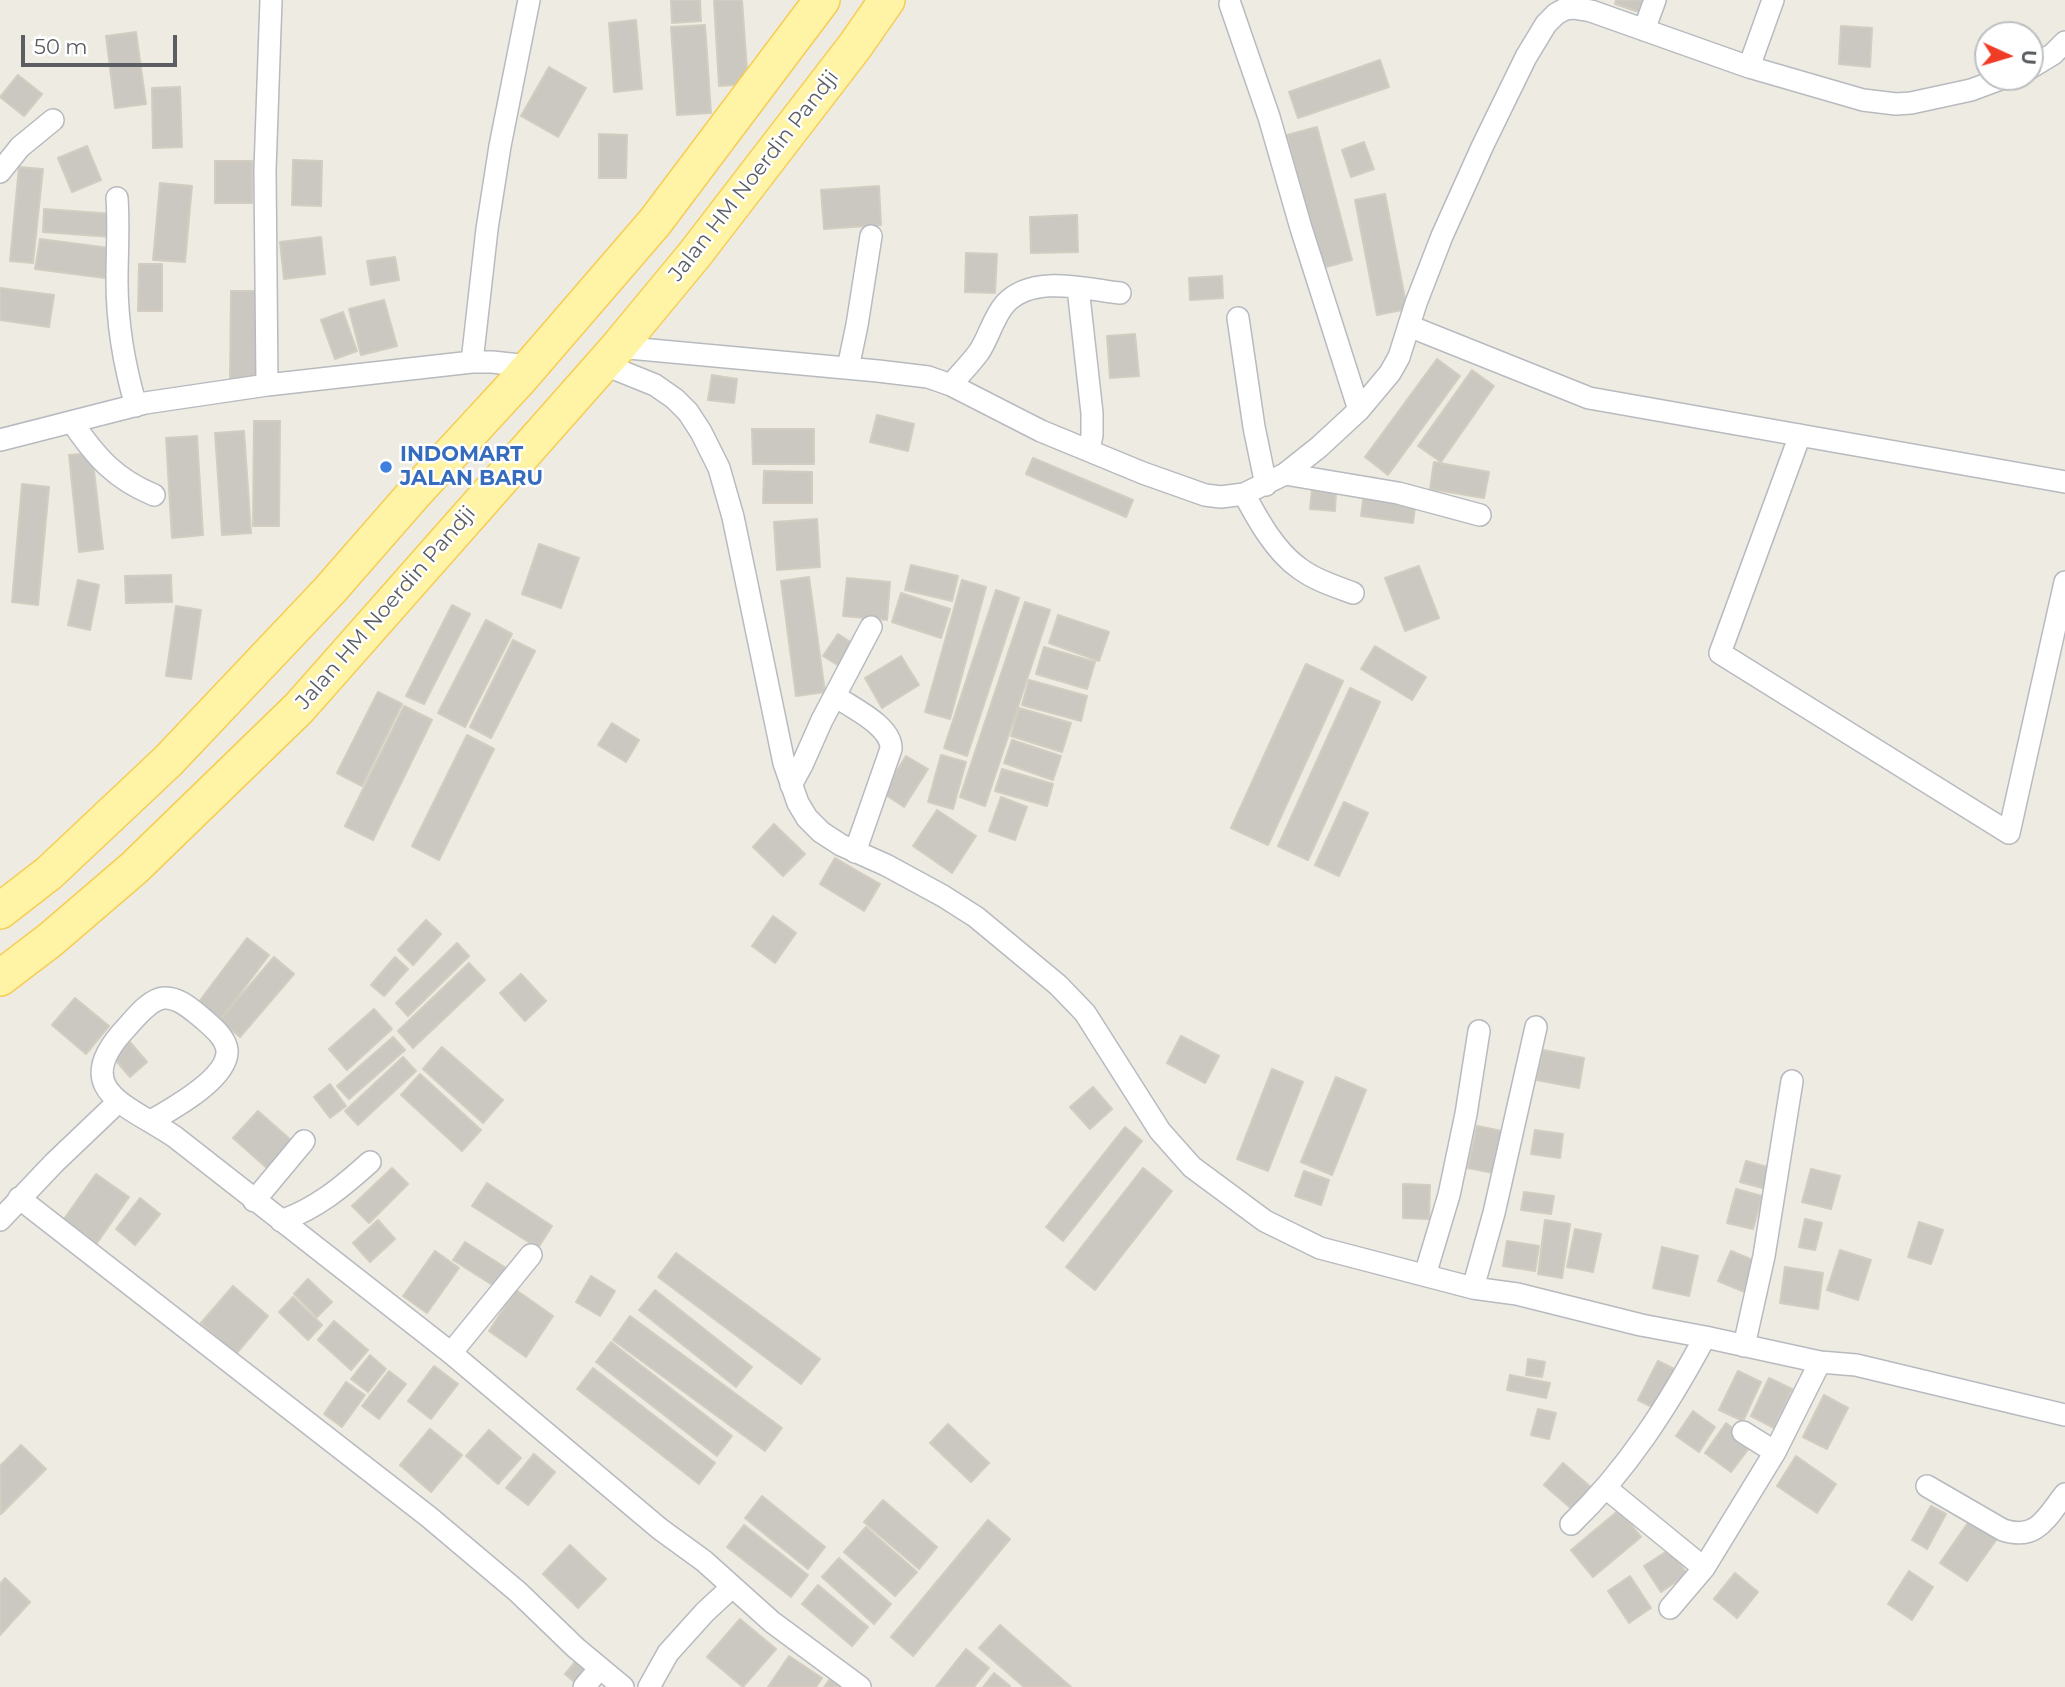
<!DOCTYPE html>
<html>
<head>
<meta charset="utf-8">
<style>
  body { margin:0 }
  #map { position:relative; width:2065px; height:1687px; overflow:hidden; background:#eeebe2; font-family:Montserrat,sans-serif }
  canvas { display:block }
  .north { position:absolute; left:1974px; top:21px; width:70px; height:70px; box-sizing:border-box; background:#fff; border:2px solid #bdbfc1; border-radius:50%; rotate:94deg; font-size:19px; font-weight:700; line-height:28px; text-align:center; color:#5a5e63 }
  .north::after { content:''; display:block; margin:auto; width:24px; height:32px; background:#ef3c26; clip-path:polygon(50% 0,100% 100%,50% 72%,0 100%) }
  .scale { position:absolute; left:21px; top:35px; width:156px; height:32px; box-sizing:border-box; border:4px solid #5a5e63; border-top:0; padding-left:9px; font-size:21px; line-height:24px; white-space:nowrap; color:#5a5e63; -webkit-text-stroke:5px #fff; paint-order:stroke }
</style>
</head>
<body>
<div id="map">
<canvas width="2065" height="1687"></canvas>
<div class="north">U</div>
<div class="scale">50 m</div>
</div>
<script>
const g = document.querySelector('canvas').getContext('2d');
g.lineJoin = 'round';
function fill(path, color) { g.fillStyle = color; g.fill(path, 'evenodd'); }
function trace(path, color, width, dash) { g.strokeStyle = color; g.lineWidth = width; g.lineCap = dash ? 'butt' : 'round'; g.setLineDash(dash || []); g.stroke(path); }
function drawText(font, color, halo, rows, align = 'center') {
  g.font = font + ' Montserrat,sans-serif'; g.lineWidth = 5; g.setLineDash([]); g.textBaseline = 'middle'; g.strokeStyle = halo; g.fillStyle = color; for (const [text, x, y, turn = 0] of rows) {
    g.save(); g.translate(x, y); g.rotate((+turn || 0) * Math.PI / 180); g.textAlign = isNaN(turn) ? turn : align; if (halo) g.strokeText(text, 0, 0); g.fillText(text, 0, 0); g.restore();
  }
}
const building = new Path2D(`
  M671,0H700L701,21L672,23Z
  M714,0H742L748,84L719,86Z
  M1616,0H1646L1642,13L1615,4Z
  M636,20L642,89L614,92L609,23Z
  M705,25L711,113L677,115L671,27Z
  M1841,26L1872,28L1870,67L1839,64Z
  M136,32L146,104L115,108L106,36Z
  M1380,60L1389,87L1298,118L1289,92Z
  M549,67L586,88L558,137L521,116Z
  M18,75L42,94L24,116L0,97Z
  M180,87L182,147L153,148L152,88Z
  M1317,127L1352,260L1322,268L1287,135Z
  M599,134L627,135L626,178H599Z
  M1364,142L1374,169L1351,177L1342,150Z
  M87,146L101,180L72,192L58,158Z
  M293,160L322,161L321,206L292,205Z
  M215,161H252V203H215Z
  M19,167L43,169L33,263L10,261Z
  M160,183L192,186L185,262L153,260Z
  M879,186L881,225L824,229L821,190Z
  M1385,194L1407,309L1377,315L1355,200Z
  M44,209L114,214L112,237L43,232Z
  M1077,215L1078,252L1031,253L1030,217Z
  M321,237L325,274L284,279L280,242Z
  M40,239L117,249L113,279L35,269Z
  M966,253L997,254L995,293L965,292Z
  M395,257L399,280L371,285L367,261Z
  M139,264H162V311H138Z
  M1222,276L1223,298L1190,300L1189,278Z
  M0,288L54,295L49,327L0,320Z
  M231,291H261V380H230Z
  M384,300L397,346L361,355L349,309Z
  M343,312L357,351L335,359L321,320Z
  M1135,334L1139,376L1110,378L1107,336Z
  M1437,359L1460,376L1388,475L1365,457Z
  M1472,370L1494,386L1441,462L1418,446Z
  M712,375L737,379L734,403L708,400Z
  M877,415L914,424L908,451L870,442Z
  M254,421H280L279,526H253Z
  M752,429H814V464H753Z
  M244,431L251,533L222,535L215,433Z
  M197,436L203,535L172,538L166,438Z
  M92,453L103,549L79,552L69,455Z
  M1033,458L1133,500L1126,517L1026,474Z
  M1434,462L1489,472L1484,498L1430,489Z
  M764,471L812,472V503H763Z
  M22,484L49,487L38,605L12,602Z
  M1312,490L1336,492L1335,511L1310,509Z
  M1364,492L1416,499L1413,523L1361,516Z
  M817,519L820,567L777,570L774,522Z
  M539,544L579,558L561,608L522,594Z
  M911,565L958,576L952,601L905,590Z
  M1419,566L1439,618L1405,631L1385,578Z
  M171,575L172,602L126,603L125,576Z
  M809,577L825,692L796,696L781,581Z
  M847,578L890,582L887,620L843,616Z
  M78,580L99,585L90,630L68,625Z
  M962,580L986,587L950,719L925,712Z
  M996,590L1019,598L967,756L944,748Z
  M901,593L950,609L941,638L892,622Z
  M1025,602L1050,610L985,806L960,797Z
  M452,605L470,614L424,704L406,696Z
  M176,606L201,610L191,679L166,676Z
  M1058,615L1109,632L1099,661L1049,643Z
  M486,620L512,634L465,727L438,713Z
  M838,634L858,647L844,669L823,656Z
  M513,640L535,651L491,738L470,727Z
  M1375,646L1426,677L1412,700L1361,669Z
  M1044,647L1095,662L1087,689L1036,674Z
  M901,656L919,685L882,708L865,678Z
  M1306,664L1343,681L1268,845L1231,828Z
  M1029,680L1087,696L1081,721L1022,705Z
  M1350,688L1380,702L1308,860L1278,846Z
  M378,692L402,704L362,786L337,773Z
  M404,706L432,720L373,840L345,826Z
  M1019,708L1071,723L1062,752L1011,736Z
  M612,723L639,740L626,762L598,745Z
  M467,735L494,749L439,860L412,846Z
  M1012,740L1061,756L1053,780L1004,763Z
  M941,755L966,762L953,809L928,802Z
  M906,756L928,769L904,807L883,793Z
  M1002,769L1053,784L1047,806L995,791Z
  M1001,797L1027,807L1015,840L989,831Z
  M1344,802L1368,813L1339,876L1315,865Z
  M937,810L976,836L952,873L913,846Z
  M774,824L805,854L783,876L753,847Z
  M835,858L880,884L864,911L820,884Z
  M773,916L796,933L775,963L752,946Z
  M426,920L441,934L413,965L398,950Z
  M247,938L269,955L220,1020L198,1003Z
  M457,943L469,956L408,1016L396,1003Z
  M274,957L294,974L240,1037L220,1020Z
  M395,957L408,969L384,996L371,985Z
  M469,963L485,980L413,1048L398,1031Z
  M521,974L546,1001L525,1021L500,993Z
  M75,998L109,1026L86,1054L52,1025Z
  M374,1009L392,1029L347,1070L329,1049Z
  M1181,1036L1219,1056L1205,1083L1167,1063Z
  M393,1037L405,1050L349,1099L337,1086Z
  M129,1041L147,1062L130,1077L112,1056Z
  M442,1047L503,1100L483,1123L423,1069Z
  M1543,1050L1584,1058L1579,1088L1537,1080Z
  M403,1057L416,1071L358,1125L345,1111Z
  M1272,1069L1303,1082L1268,1171L1237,1159Z
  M420,1074L481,1130L462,1151L401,1095Z
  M1336,1077L1366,1090L1332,1175L1301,1162Z
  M330,1084L346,1106L330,1118L314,1097Z
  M1093,1087L1112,1109L1090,1129L1070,1107Z
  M258,1111L292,1141L268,1169L233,1138Z
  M1477,1126L1502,1131L1493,1173L1468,1168Z
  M1125,1127L1142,1141L1063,1241L1046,1227Z
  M1535,1130L1563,1134L1560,1158L1531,1154Z
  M1746,1161L1771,1168L1766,1189L1740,1182Z
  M392,1168L408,1184L369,1223L352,1206Z
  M1143,1168L1172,1191L1095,1290L1066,1267Z
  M1811,1169L1840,1176L1831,1209L1802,1202Z
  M1304,1171L1329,1180L1321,1205L1295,1196Z
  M96,1174L129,1197L97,1243L64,1219Z
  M487,1183L552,1226L538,1248L472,1206Z
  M1403,1184L1430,1185L1429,1219L1403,1218Z
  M1736,1189L1762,1196L1753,1229L1727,1223Z
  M1524,1192L1554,1196L1551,1214L1521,1210Z
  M140,1198L160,1214L135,1245L116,1229Z
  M1805,1219L1822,1223L1815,1250L1799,1247Z
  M378,1220L395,1239L370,1262L353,1243Z
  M1545,1220L1570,1224L1562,1278L1538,1274Z
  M1919,1222L1943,1230L1931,1264L1908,1257Z
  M1575,1229L1601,1234L1593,1272L1567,1267Z
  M1507,1241L1539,1246L1535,1271L1503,1266Z
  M465,1242L506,1268L494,1286L453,1260Z
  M1662,1247L1698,1256L1689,1296L1653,1288Z
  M1840,1250L1871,1260L1858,1300L1827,1290Z
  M435,1251L459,1268L427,1313L403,1296Z
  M1731,1251L1760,1263L1747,1293L1718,1281Z
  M676,1253L820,1359L801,1384L658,1277Z
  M1785,1267L1823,1273L1818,1309L1780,1303Z
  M591,1276L615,1291L600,1316L576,1302Z
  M308,1279L332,1302L317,1317L294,1294Z
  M233,1286L268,1316L236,1354L201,1323Z
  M516,1290L553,1316L526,1357L489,1331Z
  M655,1290L752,1367L736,1387L639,1310Z
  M293,1297L322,1325L308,1340L279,1312Z
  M630,1316L782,1428L765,1451L613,1340Z
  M334,1321L368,1350L351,1370L318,1340Z
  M611,1342L732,1436L717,1456L596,1362Z
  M370,1355L386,1369L368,1392L351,1379Z
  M1528,1359L1545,1362L1542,1377L1526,1375Z
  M1658,1361L1678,1371L1658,1410L1638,1400Z
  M434,1366L458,1384L431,1419L408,1401Z
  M593,1368L715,1463L699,1484L577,1389Z
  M389,1371L406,1384L379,1419L362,1406Z
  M1738,1371L1761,1382L1743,1421L1719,1410Z
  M1510,1375L1550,1383L1546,1398L1507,1390Z
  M1769,1378L1792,1389L1774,1428L1751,1416Z
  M346,1382L365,1395L342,1427L324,1414Z
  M1824,1395L1848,1408L1827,1449L1803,1437Z
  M1538,1409L1556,1413L1549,1439L1531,1435Z
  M1693,1411L1715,1427L1699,1452L1676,1436Z
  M1726,1423L1753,1443L1731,1472L1705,1453Z
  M948,1424L989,1463L971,1482L930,1443Z
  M430,1429L462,1455L431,1492L400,1465Z
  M489,1430L521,1458L498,1484L466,1456Z
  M21,1445L46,1469L1,1514L0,1466Z
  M534,1454L555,1472L528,1505L506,1488Z
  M1796,1456L1836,1484L1817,1513L1777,1486Z
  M1563,1463L1593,1489L1574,1511L1544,1485Z
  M762,1496L825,1547L808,1569L745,1518Z
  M883,1500L937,1547L919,1569L864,1522Z
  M1931,1506L1946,1514L1927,1549L1912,1540Z
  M1619,1510L1641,1537L1593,1577L1571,1550Z
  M1972,1517L1999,1536L1967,1581L1940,1563Z
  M988,1520L1010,1539L913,1656L891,1637Z
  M744,1525L808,1575L791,1597L727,1547Z
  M866,1527L917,1572L895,1596L844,1552Z
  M570,1545L606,1579L578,1608L543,1574Z
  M1670,1549L1687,1574L1661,1592L1644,1566Z
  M839,1558L891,1604L874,1624L822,1577Z
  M1909,1571L1933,1587L1912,1620L1888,1604Z
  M1735,1573L1758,1592L1737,1618L1714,1599Z
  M1630,1576L1651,1608L1629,1623L1608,1591Z
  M5,1578L30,1602L0,1635V1584Z
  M818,1585L868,1627L852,1646L802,1604Z
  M740,1619L776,1649L743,1687L707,1657Z
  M1000,1625L1071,1687H1024L979,1648Z
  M966,1649L989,1668L974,1687H936Z
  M581,1655L595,1668L579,1686L565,1674Z
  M789,1656L822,1678L816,1687H768Z
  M994,1673L1010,1686L1009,1687H983Z
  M830,1679L841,1687H824Z`);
const minor = new Path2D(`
  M1230,4L1269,117L1301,228L1359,410
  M1644,30L1655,0
  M1749,67L1773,0
  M2030,68L2053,54L2065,42
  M0,172L20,147L53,120
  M117,198C119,226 117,253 117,281C117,324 124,365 136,406
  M1078,288L1092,413V435L1089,450
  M1238,318L1254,427L1266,485
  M1409,326L1589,398L2065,482
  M618,347L878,371L928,377L951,385L1041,431L1143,473L1205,495L1221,497L1244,494L1285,474L1319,447L1359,410L1390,373L1399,357L1416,303L1442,236L1483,145L1526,57L1546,24L1556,14L1565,9L1573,8L1591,11L1749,67L1863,100L1896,104L1911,103L1971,90L2006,77
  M472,362L487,229L500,146L529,0
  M603,364L655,385L675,399L688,412L701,432L719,468L733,517L784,763L798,803L807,818L821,832L841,845L886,865L943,896L976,917L1058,985L1085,1013L1160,1131L1192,1167L1265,1221L1320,1248L1473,1288L1517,1294L1641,1325L1705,1337L1820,1362L1856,1365L2065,1415
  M848,368L857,325L871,236
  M267,385L265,170L271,0
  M951,385C960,374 971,363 979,352C989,337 993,318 1005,304C1032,274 1085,289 1120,293
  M72,422C96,457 115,479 154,495
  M1800,435L1720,653L2009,833L2065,582
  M0,440L145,403L267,385L472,362H492L529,366
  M1285,474L1398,493L1480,515
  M1244,494C1258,520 1275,551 1299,568C1315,580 1334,586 1353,593
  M835,696C852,708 892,726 891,749L855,852
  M791,785L802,765L822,720L871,627
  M151,1121C172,1109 229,1078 227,1050C225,1036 211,1026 201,1017C191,1009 178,997 164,998C150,999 136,1017 127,1027C67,1090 128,1105 175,1137L451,1353L660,1529L704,1561L772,1622L860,1687
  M19,1198L429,1517L518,1592L576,1648L623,1687
  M254,1201L304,1141
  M0,1220L54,1163L118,1102
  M281,1221C317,1208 341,1188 370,1162
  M1425,1275L1449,1195L1466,1114L1479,1031
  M1473,1288L1494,1213L1536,1027
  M1744,1346L1764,1256L1792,1081
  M451,1353L531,1255
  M1743,1432L1775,1452
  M1927,1486L2003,1530C2037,1541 2046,1518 2065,1494
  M1606,1488L1704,1568
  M1571,1524C1627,1470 1668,1406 1705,1337
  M1670,1608L1704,1568L1775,1452L1820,1362
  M584,1687L600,1668
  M649,1687L668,1653L705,1612L732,1587`);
const primary = new Path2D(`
  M0,911L49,873L168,761L329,591L412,496L517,382L655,222L822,0
  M0,978L50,940L134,868L299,708L618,347L695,254L855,46L887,0`);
const markers = [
  [386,467,7,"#3f7fe0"]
];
const streetNames = [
  ["Jalan HM Noerdin Pandji",754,176,-52],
  ["Jalan HM Noerdin Pandji",386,608,-49]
];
const shopNames = [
  ["INDOMART",400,455],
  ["JALAN BARU",400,479]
];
fill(building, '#cac8c1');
trace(building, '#d2cdc0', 2);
trace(minor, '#b7babf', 24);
trace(primary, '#f6cd52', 38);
trace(minor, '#fff', 21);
trace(primary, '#fff3a5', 35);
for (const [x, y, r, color] of markers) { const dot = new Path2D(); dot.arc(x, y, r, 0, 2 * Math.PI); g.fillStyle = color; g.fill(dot); trace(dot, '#fff', 2.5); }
drawText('21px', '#5a5e63', '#fff', streetNames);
drawText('bold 21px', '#366cbe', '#fff', shopNames, 'left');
</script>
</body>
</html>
